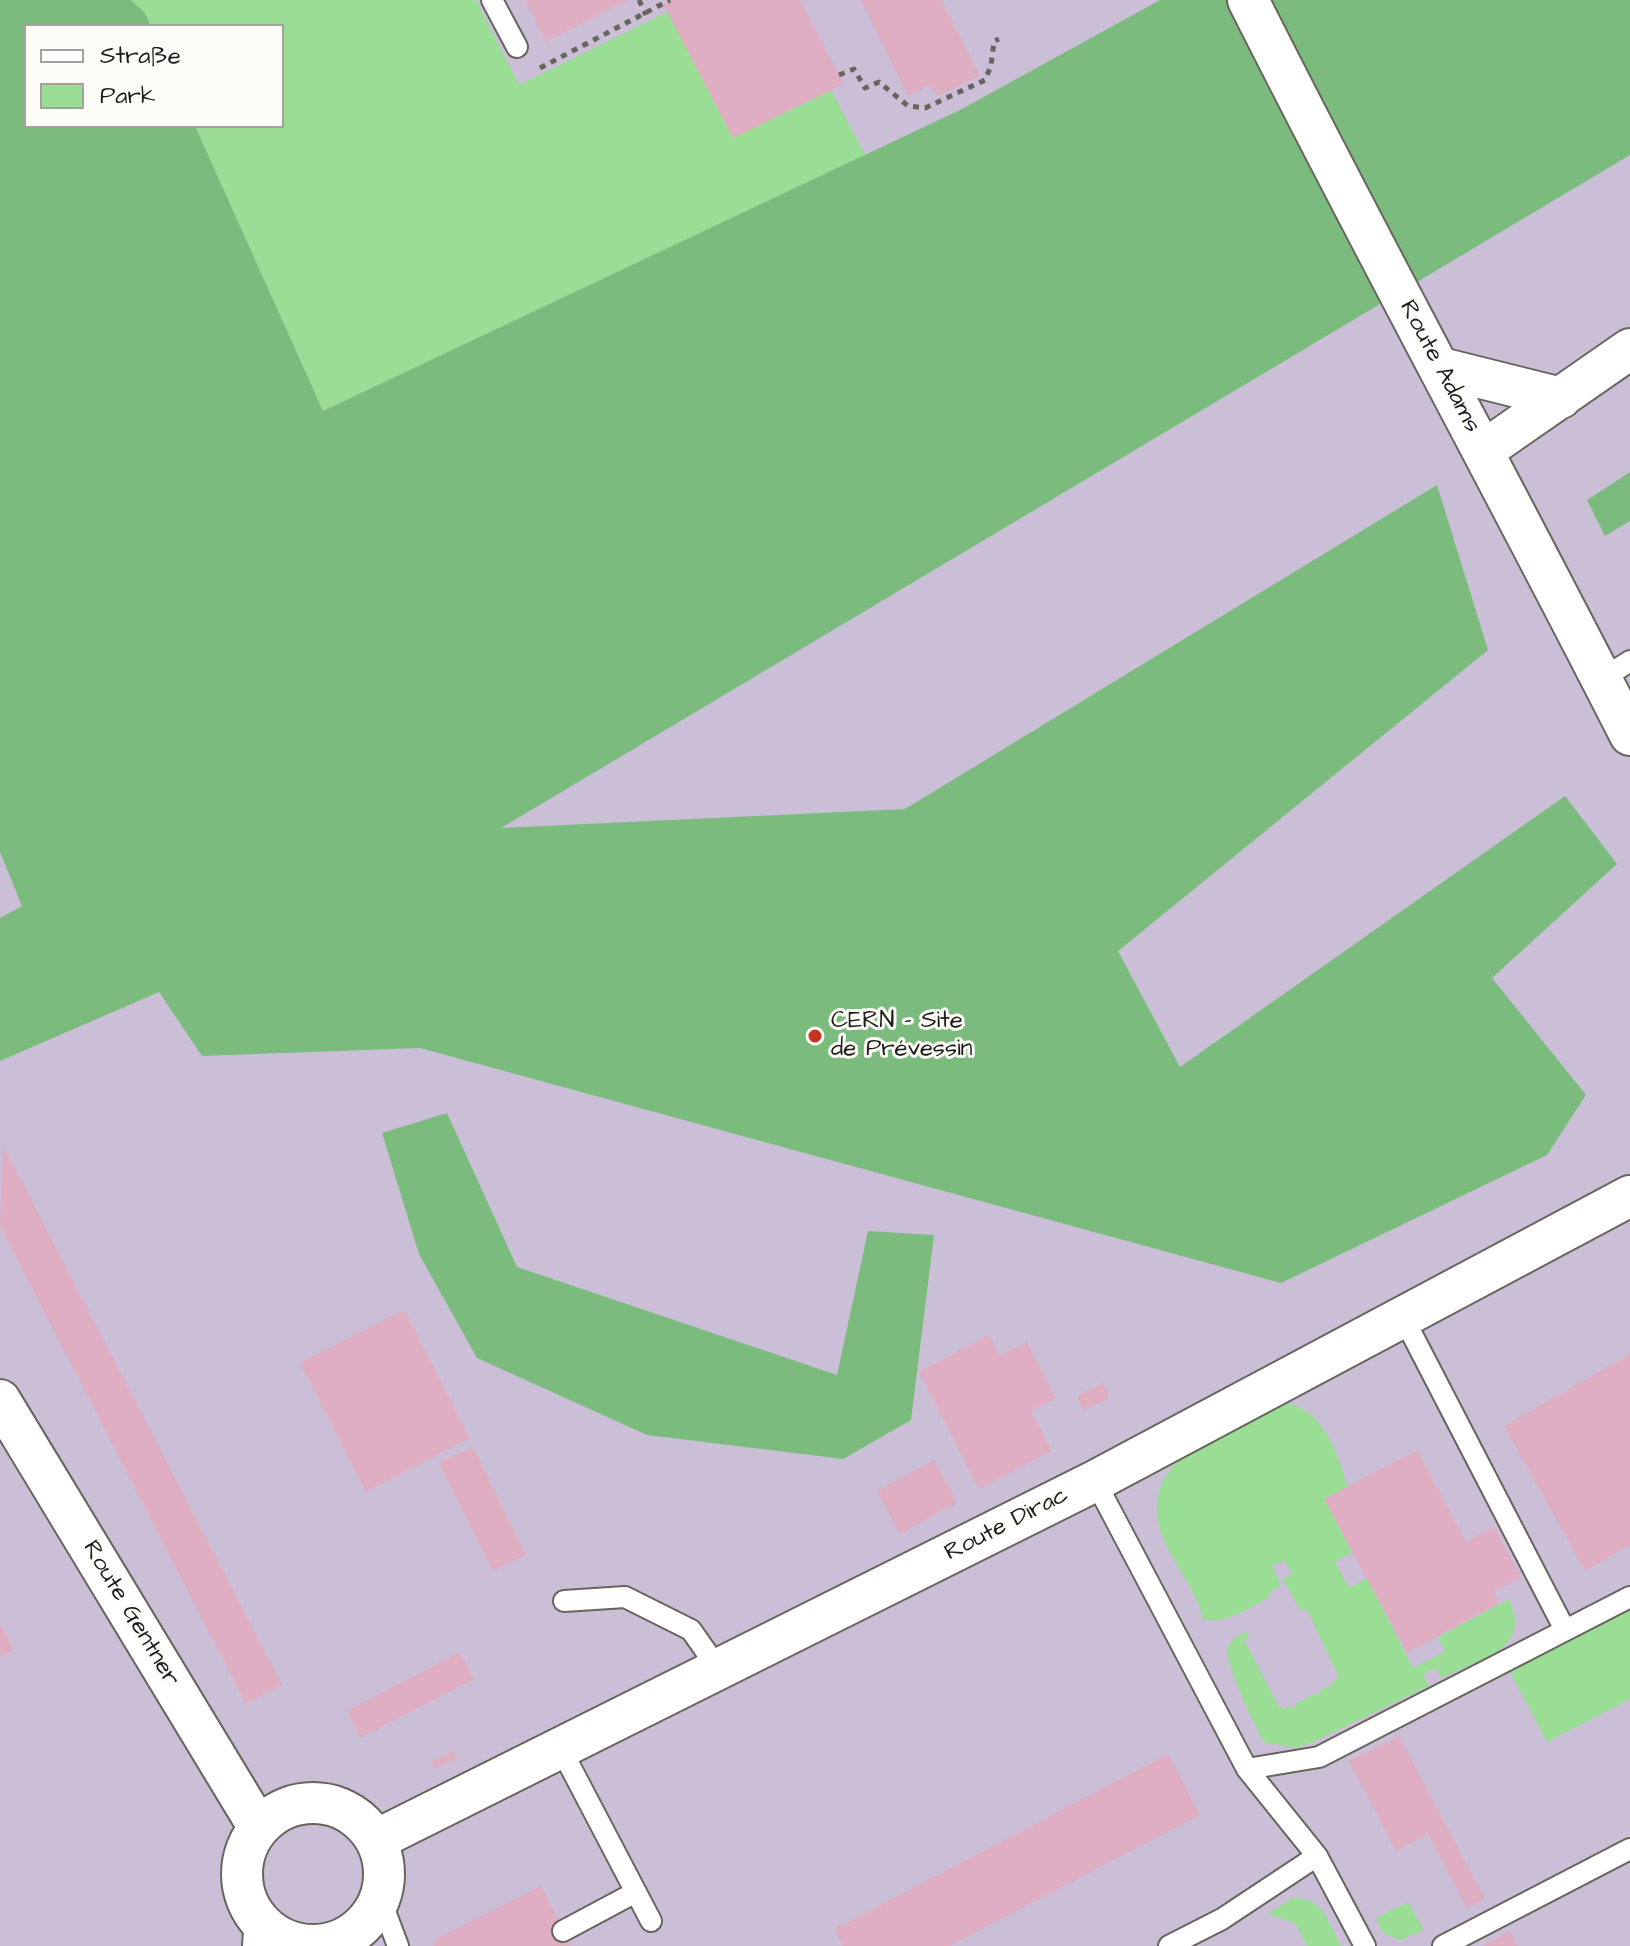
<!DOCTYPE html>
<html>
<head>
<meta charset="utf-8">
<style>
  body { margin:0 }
  #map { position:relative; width:1630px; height:1946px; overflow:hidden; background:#f2edd7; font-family:"Architects Daughter",sans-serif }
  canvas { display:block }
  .legend { position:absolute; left:24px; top:24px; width:260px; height:104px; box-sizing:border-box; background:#fdfcf7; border:2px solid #a3a29f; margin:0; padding:10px 14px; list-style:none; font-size:24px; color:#1c1c1c }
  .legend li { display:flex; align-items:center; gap:16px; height:40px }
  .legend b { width:40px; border:2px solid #a3a29f }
</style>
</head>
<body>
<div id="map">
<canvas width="1630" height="1946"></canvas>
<ul class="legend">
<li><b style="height:10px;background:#fff"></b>Straße</li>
<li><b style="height:22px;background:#9add94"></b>Park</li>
</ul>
</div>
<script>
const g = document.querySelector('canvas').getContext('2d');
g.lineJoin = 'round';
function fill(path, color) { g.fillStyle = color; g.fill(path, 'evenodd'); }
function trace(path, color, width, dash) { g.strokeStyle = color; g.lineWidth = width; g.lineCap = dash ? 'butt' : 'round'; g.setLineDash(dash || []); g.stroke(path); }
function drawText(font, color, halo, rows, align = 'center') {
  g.font = font + ' "Architects Daughter",sans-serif'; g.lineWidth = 6; g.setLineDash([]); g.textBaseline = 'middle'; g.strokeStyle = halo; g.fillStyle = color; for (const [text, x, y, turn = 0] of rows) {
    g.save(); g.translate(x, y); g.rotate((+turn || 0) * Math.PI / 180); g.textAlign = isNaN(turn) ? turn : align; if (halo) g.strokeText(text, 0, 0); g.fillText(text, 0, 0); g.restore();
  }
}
const industrial = new Path2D(`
  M0,0H1630V1946H0ZM26,26H282V126H26Z`);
const green = new Path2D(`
  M131,0H476L519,85L669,11L831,90L865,155L323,411L195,126H282V26H151L145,13Z
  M1282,1403C1323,1406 1337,1453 1348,1487L1325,1499L1352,1552L1335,1562L1349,1588L1367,1578L1413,1668L1445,1652L1438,1637L1509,1599C1533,1650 1480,1659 1442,1678L1436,1668L1423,1674L1429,1686L1313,1742L1295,1748L1264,1742C1257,1730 1223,1661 1228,1647C1231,1639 1239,1635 1247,1631L1249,1636L1244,1640L1279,1707L1285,1709L1291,1705L1295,1710V1704L1314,1694L1320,1696L1318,1691L1333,1685L1332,1681L1339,1677L1306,1608L1300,1610L1283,1579L1292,1574L1284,1560L1272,1566L1281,1585L1269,1593L1270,1597C1249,1607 1226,1626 1203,1619C1197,1592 1176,1567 1165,1542C1128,1459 1226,1432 1282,1403Z
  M1630,1609V1699L1547,1742L1509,1670Z
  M1292,1898C1322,1896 1329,1923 1341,1946H1307L1295,1923L1268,1914Z
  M1408,1902L1424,1930L1400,1940L1383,1933L1376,1918Z`);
const forest = new Path2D(`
  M0,0H131L145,13L151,26H26V126H195L323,411L962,109L1160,0H1630V155L501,828L905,809L1437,485L1488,650L1118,951L1180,1067L1565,796L1617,864L1492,978L1586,1095L1547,1155L1281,1283L420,1048L202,1056L159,992L0,1061V918L22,906L0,852Z
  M1630,472V521L1605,536L1587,500Z
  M447,1113L517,1267L837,1375L868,1231L934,1235L911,1420L843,1459L647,1435L477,1358L419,1254L382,1133Z`);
const building = new Path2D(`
  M525,0H628L546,42Z
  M671,0H800L844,84L733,138L663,4Z
  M861,0H941L980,76L938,96L929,85L908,96Z
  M3,1145L282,1685L246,1704L0,1226Z
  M404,1310L470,1438L366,1492L300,1363Z
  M989,1335L1000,1356L1027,1342L1056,1398L1031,1411L1052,1451L979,1489L919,1372Z
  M1630,1354V1545L1585,1571L1504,1426Z
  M1103,1383L1110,1398L1084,1411L1077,1396Z
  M473,1447L526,1555L493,1571L439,1463Z
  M1417,1450L1466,1542L1494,1527L1521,1577L1493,1592L1499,1603L1407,1653L1324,1499Z
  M934,1460L957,1503L900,1534L877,1491Z
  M0,1624L14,1649L0,1657Z
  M460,1652L474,1679L360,1738L347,1711Z
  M1399,1736L1485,1899L1467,1908L1428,1834L1396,1851L1349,1761Z
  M453,1751L457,1758L435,1769L431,1762Z
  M1168,1754L1200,1815L949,1946H843L835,1929Z
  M541,1886L571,1946H435L432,1941Z
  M1510,1931L1518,1946H1482Z`);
const path = new Path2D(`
  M639,0L646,15
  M540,68L670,0
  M839,75L854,69L865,88L879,82L908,106L925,108L985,80L991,66L994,41L999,39`);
const service = new Path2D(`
  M492,0L517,47
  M1602,679L1630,661
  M1402,1315L1565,1630
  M1095,1481L1247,1769L1317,1856L1365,1946
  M564,1601L625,1597L691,1630L719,1670
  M561,1749L651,1921
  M1247,1769L1319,1757L1630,1597
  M380,1898L398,1946
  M563,1931L636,1892
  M331,1943L332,1946
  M253,1946L255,1915
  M1169,1946L1222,1919L1317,1856
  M1443,1946L1630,1849`);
const minor = new Path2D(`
  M1248,0C1372,247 1505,489 1630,735
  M1441,368L1561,398
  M1483,451L1630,349
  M0,1400L259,1828
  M242 1874a71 71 0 1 1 142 0a71 71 0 1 1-142 0Z
  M376,1840L1095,1481L1630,1196`);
const markers = [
  [815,1036,8,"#c8321e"]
];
const streetNames = [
  ["Route Adams",1439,367,62],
  ["Route Dirac",1007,1525,-27],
  ["Route Gentner",130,1614,59]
];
const poiNames = [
  ["CERN - Site",831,1022],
  ["de Prévessin",831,1050]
];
fill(industrial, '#cabfd7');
fill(green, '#9add94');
fill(forest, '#7bbc7e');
fill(building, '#dfadc2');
trace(service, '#67655d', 24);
trace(minor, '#67655d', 44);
trace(path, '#67655d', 5, [6, 6]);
trace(service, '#fff', 20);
trace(minor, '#fff', 40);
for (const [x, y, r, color] of markers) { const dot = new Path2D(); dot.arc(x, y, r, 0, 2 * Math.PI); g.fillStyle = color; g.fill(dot); trace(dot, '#fdfcf7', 3); }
drawText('24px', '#1c1c1c', '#fdfcf7', streetNames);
drawText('24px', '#1c1c1c', '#fdfcf7', poiNames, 'left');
</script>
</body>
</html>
